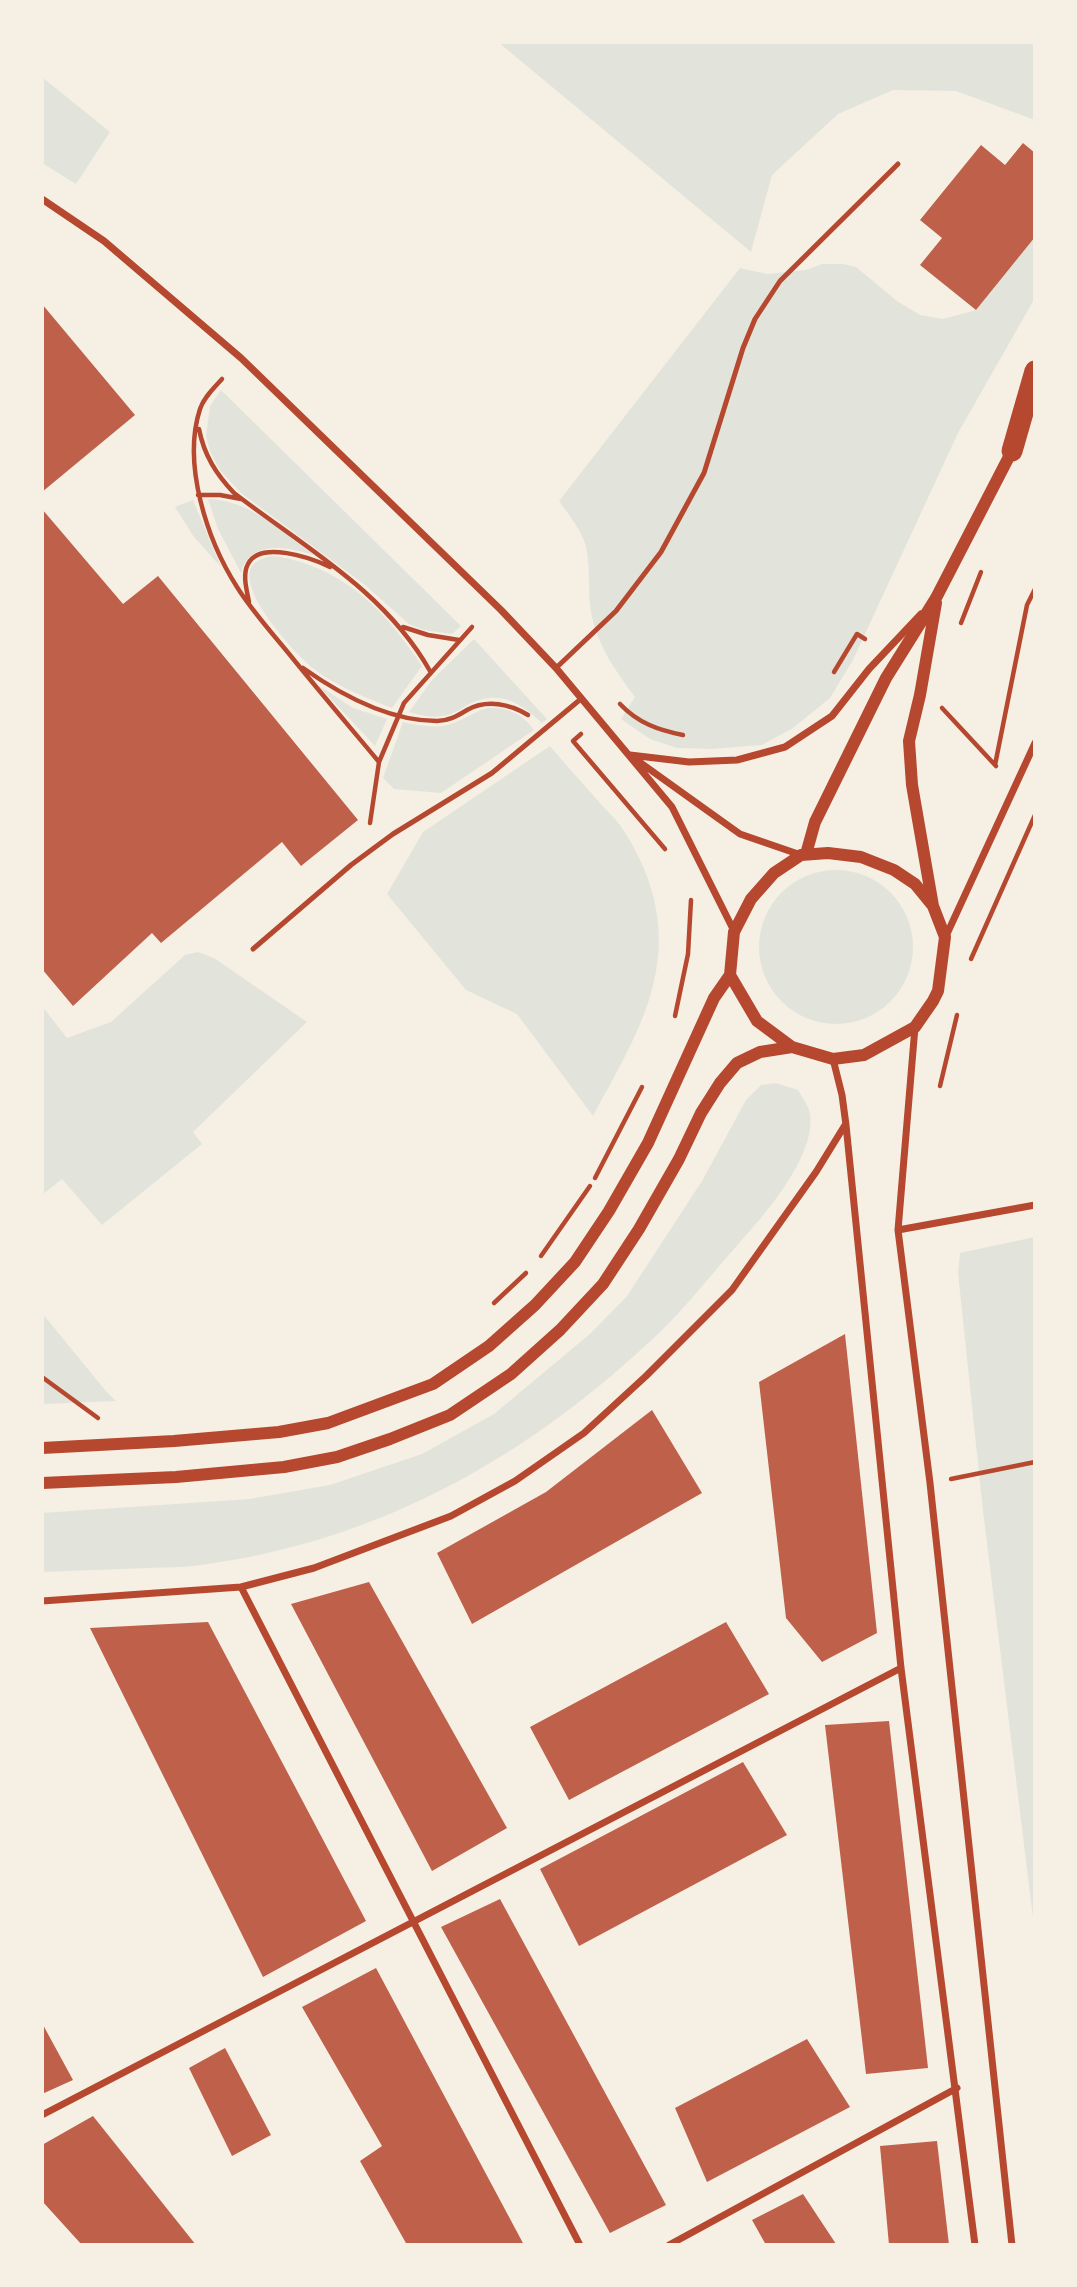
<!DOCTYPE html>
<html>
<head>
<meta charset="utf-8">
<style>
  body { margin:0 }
  #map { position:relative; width:1077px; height:2287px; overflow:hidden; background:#f6efe4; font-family:Montserrat,sans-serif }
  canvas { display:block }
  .frame { position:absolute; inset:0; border:44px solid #f6efe4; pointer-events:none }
</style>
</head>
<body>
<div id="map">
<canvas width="1077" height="2287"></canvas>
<div class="frame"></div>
</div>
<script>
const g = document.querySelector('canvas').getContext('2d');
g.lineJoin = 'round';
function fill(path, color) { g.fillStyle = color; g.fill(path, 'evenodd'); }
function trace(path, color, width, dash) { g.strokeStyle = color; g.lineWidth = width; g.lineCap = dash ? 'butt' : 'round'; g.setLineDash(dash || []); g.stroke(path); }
const green = new Path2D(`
  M498,42H1035V120L956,91L893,90L838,114L772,175L751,252Z
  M42,77L110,132L76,184L42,163Z
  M1035,237V298L958,433L853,660L830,698L793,728L762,745L712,749L677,748L650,739L621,719L635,697C617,673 599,648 592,617C587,594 591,570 586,547C582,531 569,515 559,501L740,268L767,274L806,270L822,264H843L856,267L897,301L920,315L943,319L976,310Z
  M221,390L461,626L452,634L424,630L409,624L365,585L241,493L220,470L210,451L206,436L210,406Z
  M208,499C250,500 281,531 314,555C288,547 250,539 241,573L218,529Z
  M193,500L221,567L194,537L175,507Z
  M271,556C287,557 302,562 317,568C365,589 394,624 422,666L392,708C364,697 338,687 314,669C296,655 236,590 252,566C256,560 264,558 271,556Z
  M474,639L547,719L542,723C518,701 499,689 467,705C459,710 452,715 442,716C431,718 420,715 409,712L432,680Z
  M318,685L353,708L387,719L375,746Z
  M489,708C509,708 522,713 534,730L441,793L394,789L383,778L403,722C422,726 440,730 458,721C469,717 477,710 489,708Z
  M550,746C566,765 583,784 600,803C608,812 618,821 624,831C634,846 642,863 648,879C680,970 635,1038 593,1116L517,1014L466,990L387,894L423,832Z
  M759 947a77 77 0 1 1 154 0a77 77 0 1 1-154 0Z
  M198,952L214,958L307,1022L193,1132L202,1144L102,1225L62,1179L42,1195V1006L67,1038L111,1022L185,955Z
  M776,1083L798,1090C802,1097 809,1106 810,1114C816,1155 767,1212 741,1241C714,1271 689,1304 660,1332C530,1456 381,1541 201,1565C183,1568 165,1567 148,1568C113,1569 77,1571 42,1572V1513L249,1499L330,1485L422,1454L494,1414L591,1333L627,1296L702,1181L746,1100L761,1085Z
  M1035,1237V1934L983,1511L958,1273L960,1253Z
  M42,1313L105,1390L116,1401L42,1404Z`);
const building = new Path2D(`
  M1023,143L1035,153V237L976,310L920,265L942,238L920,220L981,145L1005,165Z
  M42,304L135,415L42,492Z
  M42,509L123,604L158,576L358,820L301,866L282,842L161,943L152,933L73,1006L42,969Z
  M845,1334L877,1633L822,1662L786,1618L759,1382Z
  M652,1410L702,1493L472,1624L437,1553L546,1492Z
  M369,1582L507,1828L432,1871L291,1604Z
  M208,1622L366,1921L263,1977L90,1628Z
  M726,1622L769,1694L569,1800L530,1727Z
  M889,1721L928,2068L866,2074L825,1725Z
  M743,1762L787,1835L579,1946L540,1869Z
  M500,1899L666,2205L610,2233L441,1927Z
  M376,1968L524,2245H407L360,2161L382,2146L302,2007Z
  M42,2023L73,2080L42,2094Z
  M807,2039L850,2107L707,2182L675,2108Z
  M225,2048L271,2135L232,2156L189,2068Z
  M93,2116L196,2245H82L42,2201V2145Z
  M937,2141L949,2245H889L880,2146Z
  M803,2194L836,2244L766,2245L752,2220Z`);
const path = new Path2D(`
  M222,379C214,388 204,397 200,409C182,464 207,540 237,587C252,611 272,633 290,655C319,691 349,726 379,762
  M199,429C204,455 216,474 234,493C304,547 385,591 430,671
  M198,495H220L241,499
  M249,602C247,591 242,575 248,564C260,540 312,558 330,567
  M961,623L981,572
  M403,627L428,635L459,640
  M303,668C341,695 389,721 437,721C449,721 457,716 467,710C487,699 510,704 528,715
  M834,672L857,634L865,639
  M620,704C638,723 658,730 683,735
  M942,708L996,766
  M581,734L573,741L665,849
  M995,765L1027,605L1035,589
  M370,823L379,762L404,703L472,627
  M971,959L1035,815
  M675,1016L688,954L691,900
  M940,1086L957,1015
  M595,1178L642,1087
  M541,1256L590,1186
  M494,1303L526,1273
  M42,1377L98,1418
  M951,1479L1035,1462`);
const service = new Path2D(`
  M556,668L616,611L661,552L704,473L743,348L755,319L780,281L898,164
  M253,949L351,865L393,834L492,773L582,698`);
const minor = new Path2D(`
  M42,199L104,241L241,358L501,610L556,668L672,807L734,931
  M630,755L689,762L737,760L785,747L832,716L869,669L921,614
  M638,761L740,834L801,855
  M946,936L1035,743
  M915,1027L898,1230L930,1483L1012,2245
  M833,1059L842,1095L846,1125L901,1668L975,2245
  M898,1230L1035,1205
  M241,1587L580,2245
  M42,1601L241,1587L314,1568L451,1516L515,1481L584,1433L646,1376L732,1290L816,1172L845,1125
  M42,2115L901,1668
  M669,2245L957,2088`);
const tertiary = new Path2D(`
  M828,853L861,857L894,870L915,884L933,906L945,937L938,991L933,1001L915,1027L864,1055L833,1059L792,1047L757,1021L730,975L734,932L751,899L774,873L801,855Z
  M806,854L815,822L886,678L936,598L1014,447
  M933,906L912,785L909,741L920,695L936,603
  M42,1448L174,1441L279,1432L328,1423L433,1384L489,1346L535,1305L575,1262L609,1211L648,1143L714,998L730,975
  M42,1483L176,1477L284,1467L337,1457L390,1439L450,1415L511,1374L560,1330L603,1284L639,1229L679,1159L701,1113L720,1083L737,1063L760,1052L792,1047`);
const motorway = new Path2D(`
  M1012,451L1035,371`);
fill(green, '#e2e4dc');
fill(building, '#bf614a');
trace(path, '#b5482f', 4.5);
trace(service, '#b5482f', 5);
trace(minor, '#b5482f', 7);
trace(tertiary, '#b5482f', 12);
trace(motorway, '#b5482f', 21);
</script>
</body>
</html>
